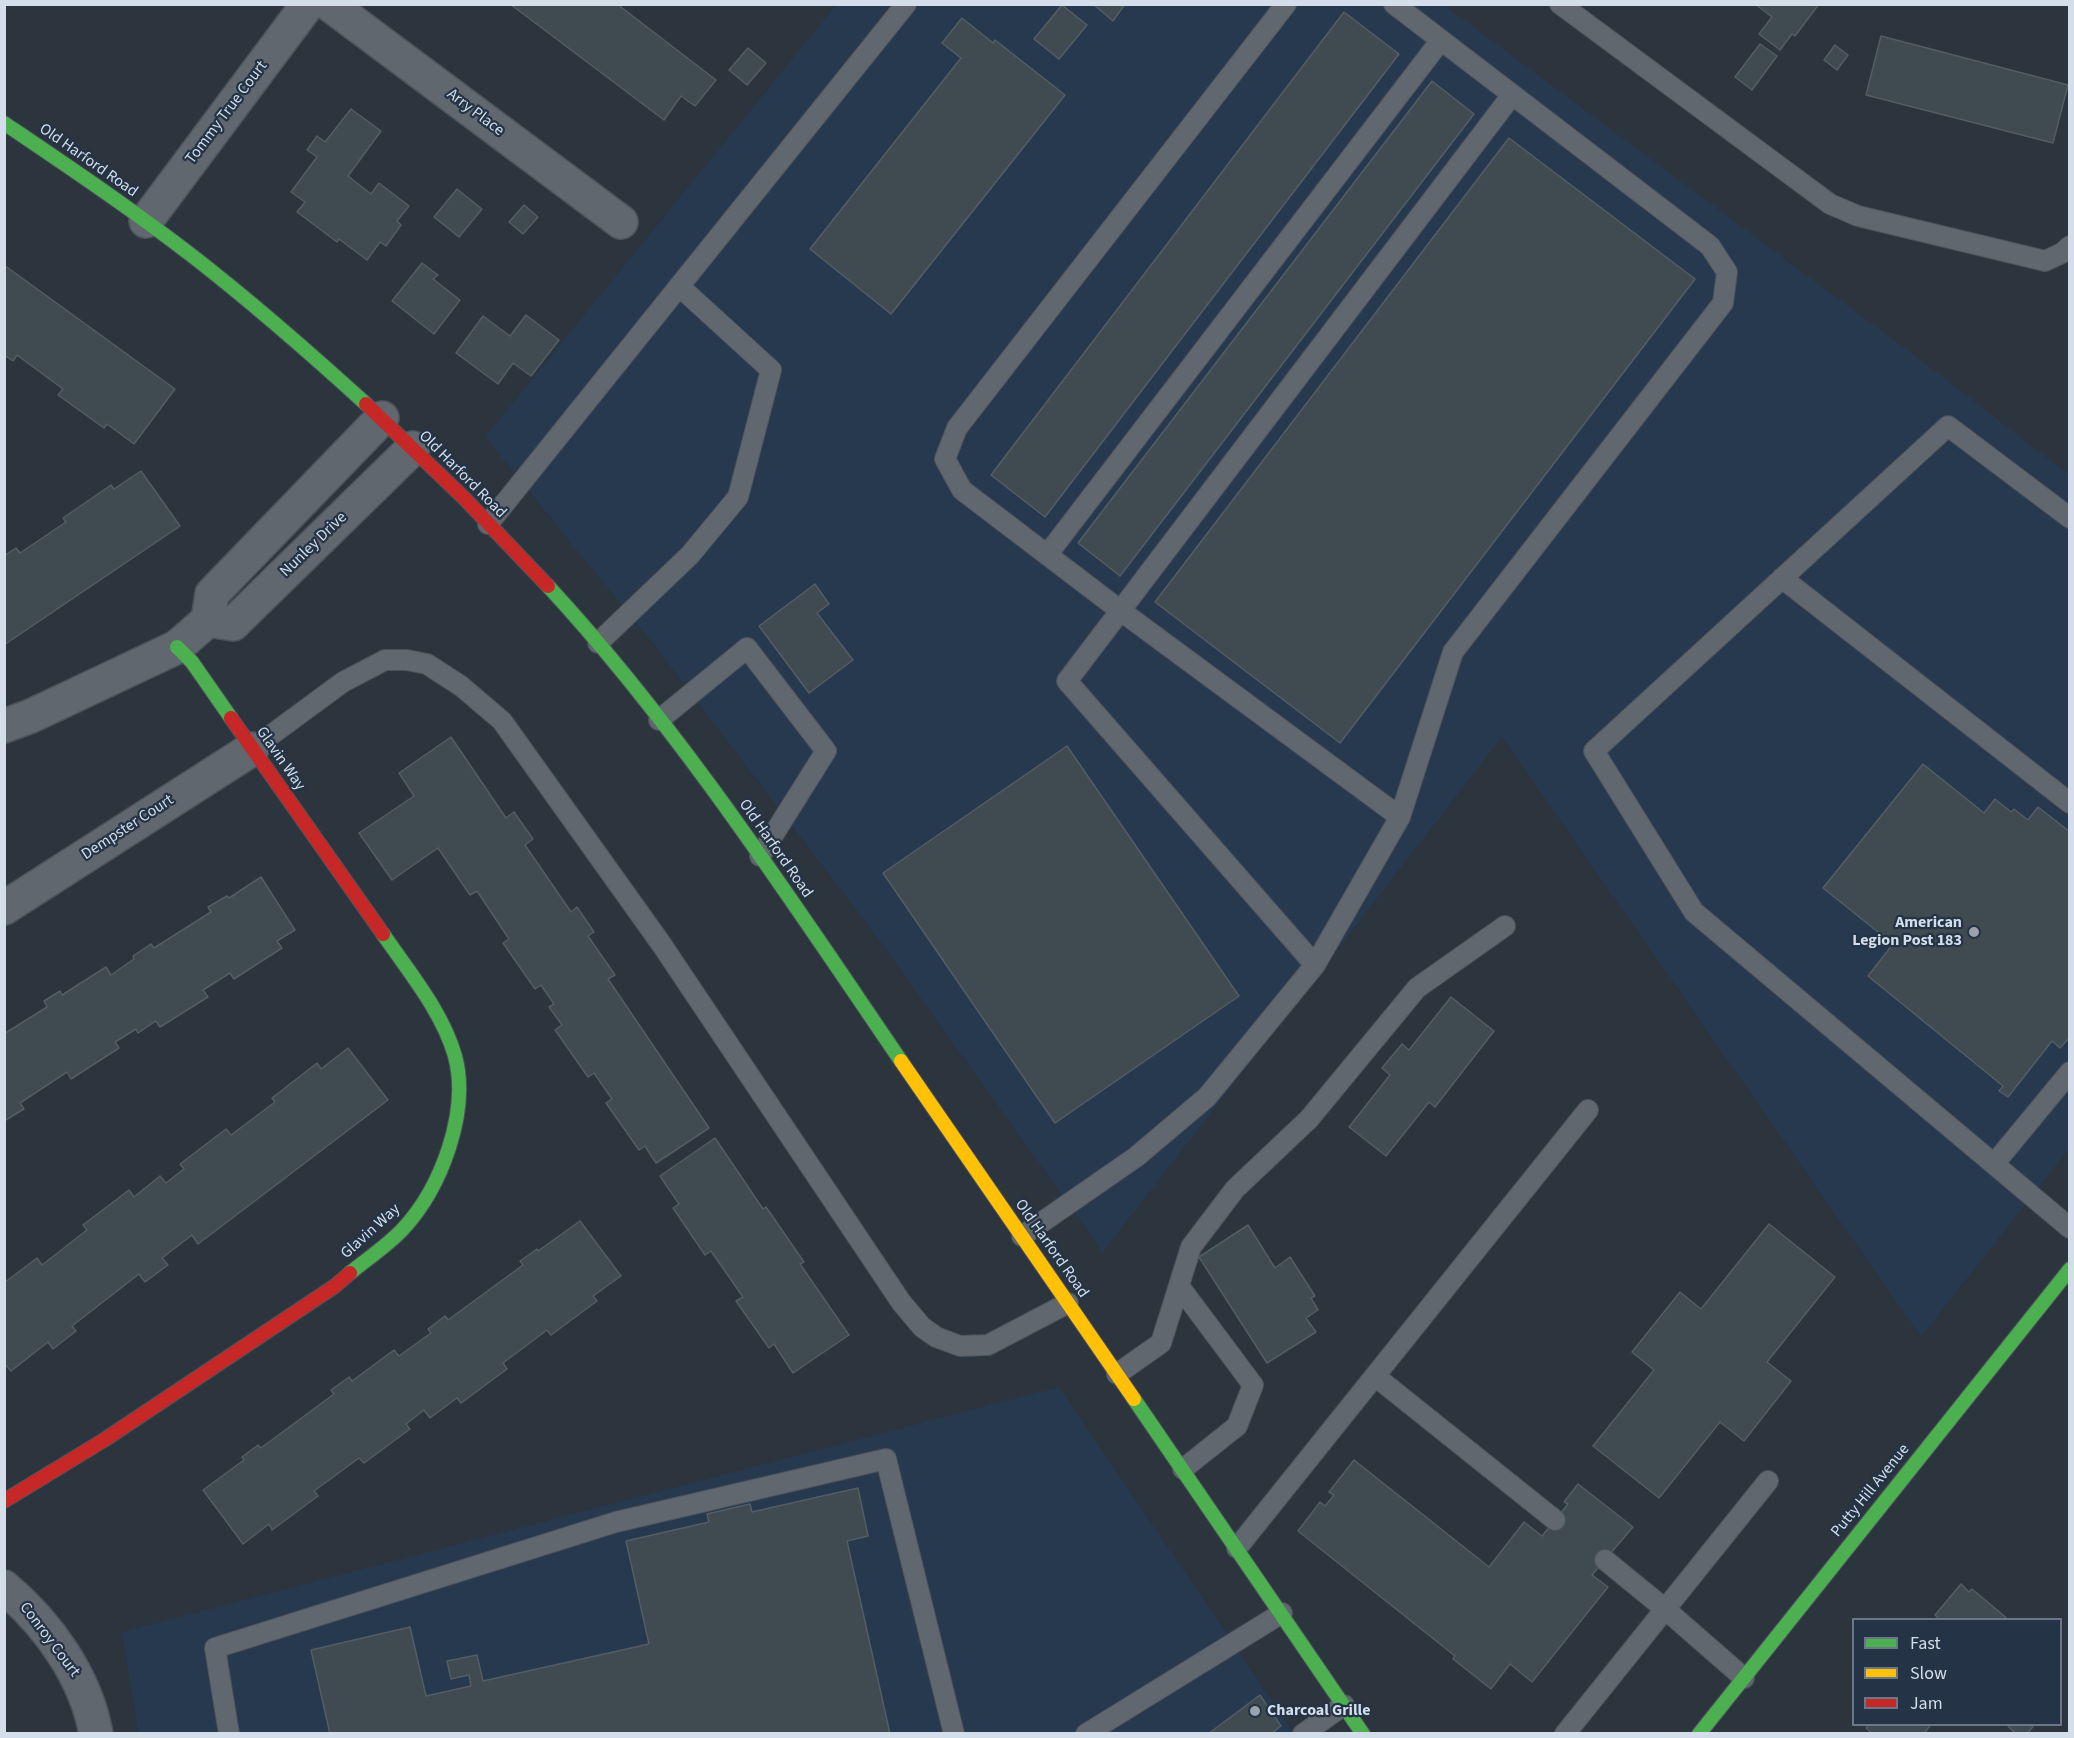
<!DOCTYPE html>
<html>
<head>
<meta charset="utf-8">
<style>
  body { margin:0 }
  #map { position:relative; width:2074px; height:1738px; overflow:hidden; background:#2c343d; font-family:"Source Sans 3",sans-serif }
  canvas { display:block }
  .frame { position:absolute; inset:0; border:6px solid #d4deea; pointer-events:none }
  .legend { position:absolute; left:1852px; top:1618px; width:210px; height:108px; box-sizing:border-box; background:#243345; border:2px solid #6a7787; margin:0; padding:8px 10px; list-style:none; font-size:18px; color:#d4deea }
  .legend li { display:flex; align-items:center; gap:12px; height:30px }
  .legend b { width:30px; border:2px solid #6a7787 }
</style>
</head>
<body>
<div id="map">
<canvas width="2074" height="1738"></canvas>
<div class="frame"></div>
<ul class="legend">
<li><b style="height:8px;background:#4caf50"></b>Fast</li>
<li><b style="height:8px;background:#ffc107"></b>Slow</li>
<li><b style="height:8px;background:#c62828"></b>Jam</li>
</ul>
</div>
<script>
const g = document.querySelector('canvas').getContext('2d');
g.lineJoin = 'round';
function fill(path, color) { g.fillStyle = color; g.fill(path, 'evenodd'); }
function trace(path, color, width, dash) { g.strokeStyle = color; g.lineWidth = width; g.lineCap = dash ? 'butt' : 'round'; g.setLineDash(dash || []); g.stroke(path); }
function drawText(font, color, halo, rows, align = 'center') {
  g.font = font + ' "Source Sans 3",sans-serif'; g.lineWidth = 4.5; g.setLineDash([]); g.textBaseline = 'middle'; g.strokeStyle = halo; g.fillStyle = color; for (const [text, x, y, turn = 0] of rows) {
    g.save(); g.translate(x, y); g.rotate((+turn || 0) * Math.PI / 180); g.textAlign = isNaN(turn) ? turn : align; if (halo) g.strokeText(text, 0, 0); g.fillText(text, 0, 0); g.restore();
  }
}
const built = new Path2D(`
  M836,5H1444L1930,367L2069,475V1149L1921,1337L1502,737L1103,1252L877,937L651,641L485,437Z
  M1059,1387L1294,1733H138L122,1632Z`);
const building = new Path2D(`
  M510,4H617L716,80L695,106L681,96L664,120Z
  M1093,4H1125L1113,21Z
  M1755,4H1819L1795,36L1792,34L1780,50L1759,34L1772,17Z
  M1062,5L1087,25L1059,59L1034,39Z
  M1344,12L1399,54L1045,517L991,475Z
  M962,18L993,43L995,40L1065,95L891,314L810,249L961,58L942,43Z
  M1881,36L2068,85L2053,143L1866,95Z
  M1760,44L1777,56L1752,90L1735,77Z
  M1835,45L1848,55L1837,70L1824,60Z
  M748,48L766,63L747,85L729,70Z
  M1432,81L1474,114L1120,576L1078,543Z
  M351,109L381,131L348,176L371,194L379,183L409,206L397,221L401,225L386,246L380,242L367,260L339,239L337,242L297,212L305,202L291,192L317,157L307,150L317,136L325,142Z
  M1509,138L1695,279L1340,743L1155,602Z
  M457,189L482,209L459,237L434,217Z
  M524,205L538,217L523,234L509,222Z
  M422,263L438,275L433,279L460,300L434,334L392,301Z
  M4,265L175,389L134,444L107,424L104,428L58,395L63,389L17,355L13,361L4,355Z
  M526,315L559,340L531,376L513,363L498,384L456,353L483,316L510,336Z
  M141,471L180,526L4,645V556L16,548L20,553L66,522L63,518L111,485L114,489Z
  M815,584L829,604L817,613L853,660L809,693L759,626Z
  M451,737L506,818L514,812L533,839L525,845L571,912L577,907L594,932L588,936L615,975L608,979L709,1128L656,1163L645,1146L639,1150L606,1103L612,1099L594,1073L588,1077L555,1030L562,1025L549,1007L554,1004L541,985L535,989L503,943L509,939L477,891L470,895L438,848L392,880L359,833L414,796L399,773Z
  M1067,746L1239,996L1055,1123L883,873Z
  M1923,764L1984,813L1995,799L2011,812L2014,809L2028,820L2038,807L2070,832V1037L2060,1048L2052,1041L2008,1097L1999,1091L2003,1086L1868,976L1893,944L1823,888Z
  M261,877L295,930L277,941L282,948L234,979L230,973L203,990L208,997L160,1027L156,1021L138,1033L136,1029L115,1042L119,1048L71,1079L67,1072L20,1103L24,1109L4,1121V1034L47,1007L44,1001L60,991L62,995L106,967L111,975L134,959L133,956L151,944L154,948L211,912L208,907L227,896L229,898Z
  M1451,997L1494,1031L1435,1107L1429,1102L1386,1156L1349,1127L1390,1075L1382,1068L1402,1044L1409,1050Z
  M348,1048L388,1100L198,1244L192,1235L162,1258L168,1265L145,1282L139,1274L72,1326L76,1331L53,1349L48,1342L11,1371L4,1363V1283L37,1258L42,1265L87,1230L83,1225L129,1190L134,1197L160,1176L166,1183L184,1169L180,1164L226,1129L231,1135L275,1102L272,1098L317,1063L321,1069Z
  M715,1138L763,1209L766,1207L804,1262L800,1264L849,1335L793,1373L774,1344L769,1348L736,1301L743,1297L711,1251L705,1255L673,1208L679,1204L660,1176Z
  M580,1221L621,1276L593,1296L597,1301L551,1335L547,1330L503,1363L507,1369L461,1403L457,1398L430,1418L424,1410L406,1424L410,1429L364,1463L359,1458L314,1491L318,1496L272,1530L269,1524L243,1544L203,1490L244,1460L242,1457L258,1445L261,1448L334,1394L331,1390L349,1377L352,1381L394,1350L399,1356L431,1333L428,1329L445,1316L448,1320L523,1265L520,1261L537,1249L538,1251Z
  M1769,1224L1835,1277L1767,1362L1791,1381L1744,1441L1720,1422L1659,1498L1593,1446L1654,1370L1632,1352L1680,1292L1701,1309Z
  M1248,1225L1275,1268L1290,1257L1315,1296L1311,1298L1318,1310L1306,1318L1316,1332L1267,1363L1199,1257Z
  M1354,1460L1489,1567L1524,1522L1542,1536L1568,1504L1564,1502L1578,1484L1633,1527L1592,1575L1608,1587L1532,1682L1510,1664L1491,1689L1453,1659L1455,1656L1298,1531L1320,1502L1325,1506L1334,1495L1329,1492Z
  M858,1488L868,1536L847,1541L890,1734H330L311,1650L410,1627L426,1696L471,1686L469,1675L451,1679L447,1661L477,1655L483,1681L649,1644L626,1541L709,1522L707,1514L750,1504L752,1512Z
  M1961,1584L1969,1592L1972,1589L2009,1620H1940L1935,1615Z
  M1260,1695L1281,1726L1271,1734H1208Z
  M1869,1724H1931L1924,1734H1873L1866,1728Z
  M2006,1724H2035L2027,1734H2016Z`);
const lane = new Path2D(`
  M1286,4L957,428L945,459L962,490L1121,611L1400,817
  M1394,4L1710,246L1727,272L1723,303L1453,652L1400,817L1315,965L1067,681L1512,95
  M1560,4L1830,204L1858,216L2045,261L2062,253L2070,246
  M2070,518L1948,426L1594,751L1694,912L2070,1228
  M488,524L906,4
  M1047,555L1441,40
  M1782,578L2070,803
  M598,643L690,555L738,497L771,370L679,286
  M659,720L747,648L826,751L760,856
  M252,749L343,682L385,660H407L427,664L461,686L502,721L662,945L901,1302L922,1327L936,1337L960,1346L988,1345L1068,1303
  M1994,1164L2070,1072
  M1022,1236L1136,1157L1207,1097L1315,965
  M1179,1286L1253,1385L1237,1426L1183,1469
  M1117,1374L1161,1343L1191,1247L1235,1189L1309,1119L1417,988L1505,926
  M1375,1376L1555,1520
  M1237,1548L1588,1110
  M1605,1560L1665,1609L1744,1678
  M229,1734L215,1648L616,1522L886,1459L954,1734
  M1086,1734L1282,1613
  M1303,1734L1344,1705
  M1565,1734L1768,1481`);
const street = new Path2D(`
  M329,4L621,222
  M146,221L308,4
  M208,620L233,624L413,448
  M4,726L31,716L177,647L208,620L212,594L382,418
  M4,908L252,749
  M4,1587C48,1624 86,1677 96,1734`);
const fast = new Path2D(`
  M4,123C69,167 133,210 195,258C254,304 310,353 366,404
  M548,586C680,729 791,900 901,1061
  M177,647L192,662L231,718
  M350,1273C367,1259 387,1246 403,1229C441,1188 470,1112 455,1056C442,1011 409,972 383,934
  M1134,1399L1363,1734
  M1699,1734L2070,1269`);
const slow = new Path2D(`
  M901,1061L1134,1399`);
const jam = new Path2D(`
  M366,404L464,498L548,586
  M231,718L383,934
  M4,1501L104,1440L335,1286L350,1273`);
const markers = [
  [1974,932,6,"#99a2ad"],
  [1255,1711,6,"#99a2ad"]
];
const streetNames = [
  ["Tommy True Court",227,113,-53],
  ["Arry Place",475,113,37],
  ["Old Harford Road",88,161,35],
  ["Old Harford Road",462,475,45],
  ["Nunley Drive",314,545,-44],
  ["Glavin Way",280,759,55],
  ["Dempster Court",128,828,-33],
  ["Old Harford Road",775,849,55],
  ["Glavin Way",371,1232,-42],
  ["Old Harford Road",1051,1249,55],
  ["Putty Hill Avenue",1871,1491,-51],
  ["Conroy Court",49,1640,53]
];
const poiNames = [
  ["American",1962,923],
  ["Legion Post 183",1962,941],
  ["Charcoal Grille",1267,1711,"left"]
];
fill(built, '#27394f');
fill(building, '#3f4a51');
trace(building, '#535d64', 1.5);
trace(lane, '#4b525b', 22);
trace(street, '#4b525b', 36);
trace(fast, '#4b525b', 16);
trace(slow, '#4b525b', 16);
trace(jam, '#4b525b', 16);
trace(lane, '#61676e', 20);
trace(street, '#61676e', 33);
trace(fast, '#4caf50', 14);
trace(slow, '#ffc107', 14);
trace(jam, '#c62828', 14);
for (const [x, y, r, color] of markers) { const dot = new Path2D(); dot.arc(x, y, r, 0, 2 * Math.PI); g.fillStyle = color; g.fill(dot); trace(dot, '#243345', 2); }
drawText('16px', '#d4deea', '#243345', streetNames);
drawText('bold 16px', '#d4deea', '#243345', poiNames, 'right');
</script>
</body>
</html>
